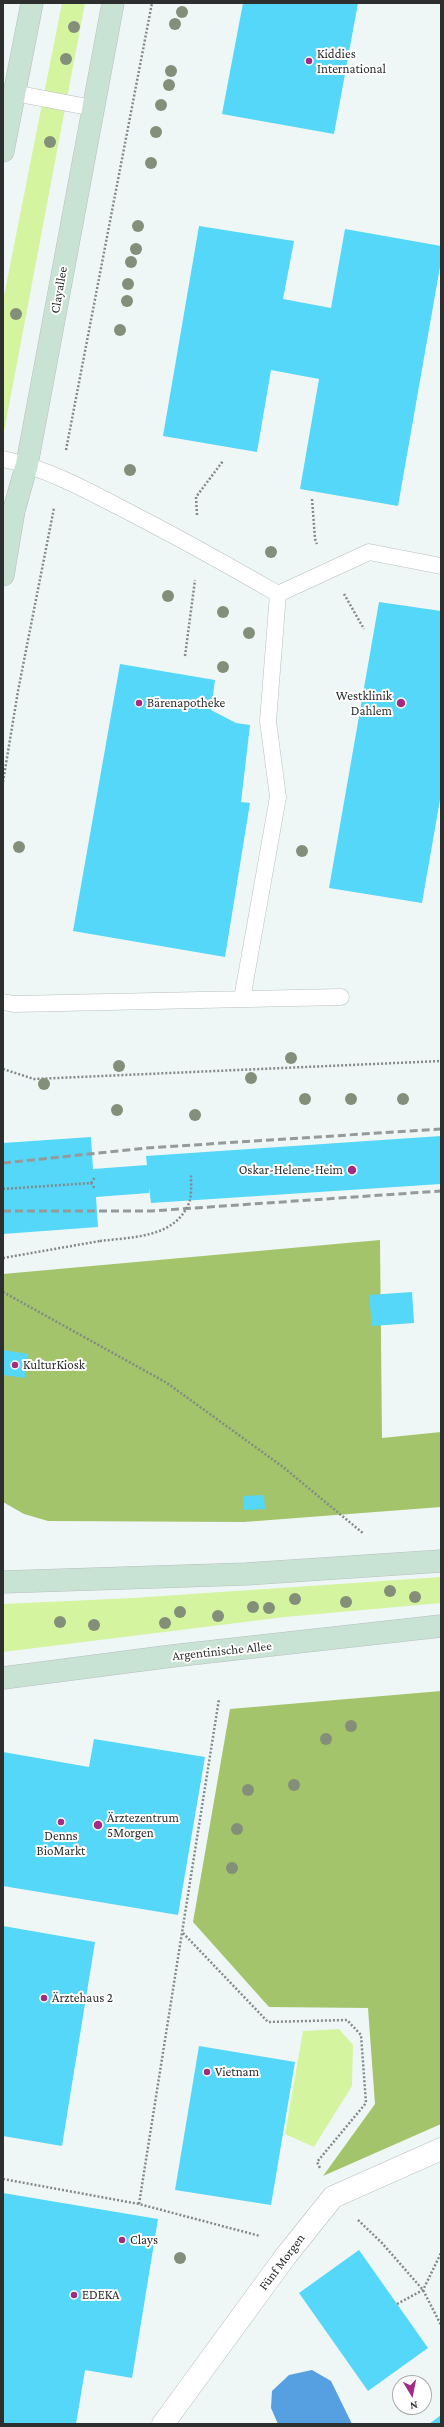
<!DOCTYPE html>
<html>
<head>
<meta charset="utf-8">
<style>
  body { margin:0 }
  #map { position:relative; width:444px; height:2427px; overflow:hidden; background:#eff7f6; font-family:"Crimson Pro",serif }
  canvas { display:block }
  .frame { position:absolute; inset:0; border:4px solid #2c2f2e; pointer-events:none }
  .north { position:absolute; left:392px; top:2375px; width:40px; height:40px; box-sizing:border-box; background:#fff; border:1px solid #abacab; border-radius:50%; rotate:170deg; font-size:11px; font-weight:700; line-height:16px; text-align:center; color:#2c2f2e }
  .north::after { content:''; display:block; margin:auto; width:14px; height:18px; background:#a12b85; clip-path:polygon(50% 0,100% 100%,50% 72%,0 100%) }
</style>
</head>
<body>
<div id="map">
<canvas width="444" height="2427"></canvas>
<div class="frame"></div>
<div class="north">N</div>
</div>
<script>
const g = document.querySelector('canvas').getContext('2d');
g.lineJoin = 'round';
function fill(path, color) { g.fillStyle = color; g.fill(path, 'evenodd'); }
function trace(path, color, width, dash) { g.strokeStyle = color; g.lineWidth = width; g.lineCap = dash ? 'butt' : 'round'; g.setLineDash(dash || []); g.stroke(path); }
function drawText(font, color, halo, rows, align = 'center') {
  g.font = font + ' "Crimson Pro",serif'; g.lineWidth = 4; g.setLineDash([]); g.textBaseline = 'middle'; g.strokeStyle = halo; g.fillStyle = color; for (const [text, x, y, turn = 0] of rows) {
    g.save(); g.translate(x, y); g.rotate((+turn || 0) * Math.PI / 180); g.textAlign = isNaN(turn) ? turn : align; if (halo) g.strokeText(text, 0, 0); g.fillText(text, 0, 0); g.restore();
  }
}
const green = new Path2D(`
  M62,3H85L3,437V301Z
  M441,1577V1603L285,1617L3,1652V1604L133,1598Z
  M339,2029L353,2045L352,2086L314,2147L285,2134L303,2031Z`);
const forest = new Path2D(`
  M380,1240L382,1438L441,1432V1507L244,1522L48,1521L24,1514L3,1502V1274Z
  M441,1691V2124L323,2176L375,2104L368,2008L269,2007L193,1922L230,1709Z`);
const water = new Path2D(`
  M312,2370L331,2381L352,2424H278L271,2408L272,2391L289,2375Z`);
const building = new Path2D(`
  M243,3H358L334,134L222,114Z
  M199,226L294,241L283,299L331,308L345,229L441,246V261L398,506L300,489L319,379L271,370L257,452L163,436Z
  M379,602L441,611V794L422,903L329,888Z
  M120,664L215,680L211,710L236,723L250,725L241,802L250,803L225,957L73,931Z
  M441,1136V1184L151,1203L149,1188V1193L96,1197L98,1227L3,1234V1143L91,1137L93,1169L147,1165L146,1156Z
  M412,1292L414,1323L372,1326L369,1295Z
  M3,1350L28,1354L25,1378L3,1375Z
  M264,1495L265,1509L244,1510L243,1496Z
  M94,1739L205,1757L178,1915L3,1886V1752L89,1767Z
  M3,1926L95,1942L62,2146L3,2136Z
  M199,2046L295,2062L271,2205L175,2190Z
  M3,2193L158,2219L132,2378L85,2370L76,2424H3Z
  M359,2250L428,2348L368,2391L299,2293Z
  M441,2415V2424H429Z`);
const path = new Path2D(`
  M66,450L152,3
  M312,499L315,539L317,544
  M197,515L196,497L223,461
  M344,594L364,629
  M185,656L195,580
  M3,782L18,691L54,508
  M3,1069L34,1079L441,1061
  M91,1183L95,1177
  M3,1189L91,1183L95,1189
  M3,1258L100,1241
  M3,1292L167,1383L283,1467L364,1534
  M183,1933L268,2022L347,2020L361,2035L366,2103L317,2162L320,2168
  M3,2179L139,2204L260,2236
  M139,2204L219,1699
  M358,2220L382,2243L423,2290L441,2325
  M397,2304L423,2290L441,2253`);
const service = new Path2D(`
  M14,93L93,108
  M3,459C45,468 83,488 121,508C174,535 226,564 278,594L369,552L441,566
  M242,999L278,797L268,721L278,594
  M3,1002L14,1004L341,997`);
const minor = new Path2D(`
  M163,2424L285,2257L333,2197L441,2149`);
const secondary = new Path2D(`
  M3,151L32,3
  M3,575L14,510L27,464L113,3
  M3,1582L246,1574L441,1561
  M3,1678L172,1656L441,1626`);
const rail = new Path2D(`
  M3,1163L146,1148L441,1129
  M3,1211H151L441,1191`);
const pathBridge = new Path2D(`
  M100,1241C132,1237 175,1238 189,1203C192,1195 191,1183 191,1175`);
const trees = [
  [182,12],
  [175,24],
  [74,27],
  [66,59],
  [171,71],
  [169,85],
  [161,105],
  [156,132],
  [50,142],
  [151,163],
  [138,226],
  [136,249],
  [131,262],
  [128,284],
  [127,301],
  [16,314],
  [120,330],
  [130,470],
  [271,552],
  [168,596],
  [223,612],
  [249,633],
  [223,667],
  [19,847],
  [302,851],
  [291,1058],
  [119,1066],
  [251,1078],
  [44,1084],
  [305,1099],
  [351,1099],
  [403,1099],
  [117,1110],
  [195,1115],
  [390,1591],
  [415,1597],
  [295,1599],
  [346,1602],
  [253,1607],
  [269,1608],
  [180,1612],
  [218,1616],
  [60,1622],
  [165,1623],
  [94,1625],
  [351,1726],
  [326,1739],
  [294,1785],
  [248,1790],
  [237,1829],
  [232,1868],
  [180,2258]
];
const markers = [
  [309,61,4,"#a12b85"],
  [139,703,4,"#a12b85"],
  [401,703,5,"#a12b85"],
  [352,1170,5,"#a12b85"],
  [15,1365,4,"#a12b85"],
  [61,1822,4,"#a12b85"],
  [98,1825,5,"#a12b85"],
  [44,1998,4,"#a12b85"],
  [207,2072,4,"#a12b85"],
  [122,2240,4,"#a12b85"],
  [74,2295,4,"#a12b85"]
];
const poiNames = [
  ["Kiddies",317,54],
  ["International",317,69],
  ["Westklinik",392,696,"right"],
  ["Dahlem",392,711,"right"],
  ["Bärenapotheke",147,703],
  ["Oskar-Helene-Heim",343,1170,"right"],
  ["KulturKiosk",23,1365],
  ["Ärztezentrum",107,1818],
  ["5Morgen",107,1833],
  ["Denns",61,1836,"center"],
  ["BioMarkt",61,1851,"center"],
  ["Ärztehaus 2",52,1998],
  ["Vietnam",215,2072],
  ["Clays",130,2240],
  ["EDEKA",82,2295]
];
const streetNames = [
  ["Clayallee",59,290,-80],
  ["Argentinische Allee",222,1651,-6],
  ["Fünf Morgen",282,2262,-53]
];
fill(green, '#d4f4a0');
fill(forest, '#a3c46b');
fill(water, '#569fe0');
fill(building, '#54d7f8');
trace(service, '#b7bebd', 17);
trace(minor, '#b7bebd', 23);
trace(secondary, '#b7bebd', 23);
trace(path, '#848988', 2.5, [2, 2]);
trace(service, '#fff', 16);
trace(minor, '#fff', 22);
trace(secondary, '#c8e3d4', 22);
trace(rail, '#959a99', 3, [8, 4]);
trace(pathBridge, '#848988', 2.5, [2, 2]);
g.fillStyle = '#848f7a';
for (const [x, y] of trees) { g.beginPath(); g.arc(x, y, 6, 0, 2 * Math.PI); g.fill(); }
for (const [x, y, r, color] of markers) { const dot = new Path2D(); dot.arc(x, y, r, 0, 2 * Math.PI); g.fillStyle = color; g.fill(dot); trace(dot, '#fff', 1.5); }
drawText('13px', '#2c2f2e', '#fff', poiNames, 'left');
drawText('13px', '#2c2f2e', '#fff', streetNames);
</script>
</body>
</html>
